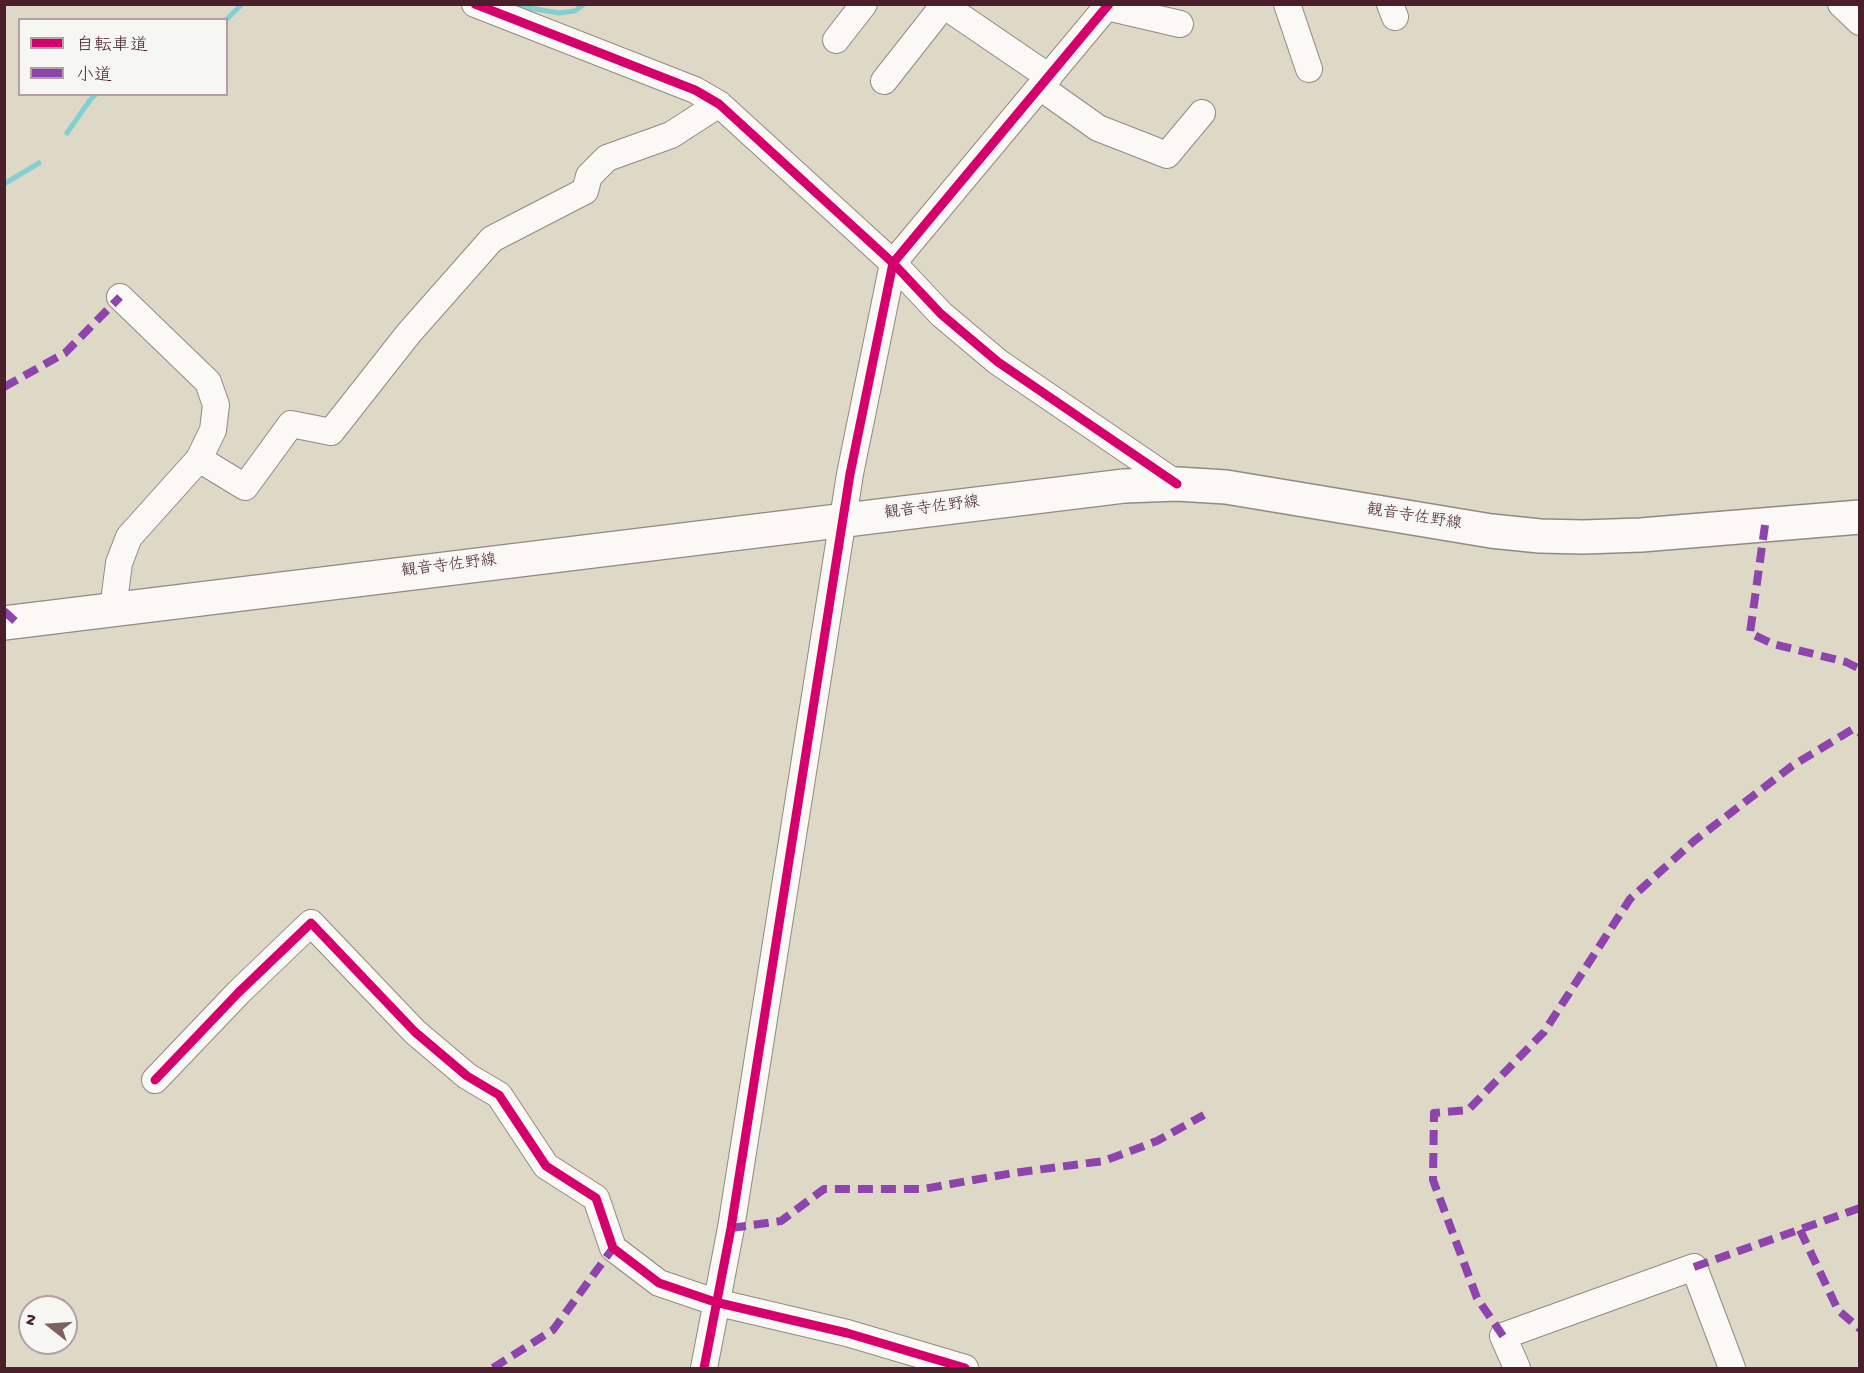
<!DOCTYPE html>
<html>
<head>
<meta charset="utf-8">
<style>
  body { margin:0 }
  #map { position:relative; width:1864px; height:1373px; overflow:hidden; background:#ded9c6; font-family:"Gochi Hand","Klee One",sans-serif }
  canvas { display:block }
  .frame { position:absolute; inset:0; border:6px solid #4a1f2b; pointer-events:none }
  .legend { position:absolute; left:18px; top:18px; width:210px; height:78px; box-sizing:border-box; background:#f6f6f2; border:2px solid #b1a0a2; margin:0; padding:8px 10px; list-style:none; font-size:18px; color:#4a1f2b }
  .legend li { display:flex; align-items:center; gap:12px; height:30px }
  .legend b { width:30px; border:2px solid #b1a0a2 }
  .north { position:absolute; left:18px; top:1295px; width:60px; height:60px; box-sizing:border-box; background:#f6f6f2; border:2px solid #b1a0a2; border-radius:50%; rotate:287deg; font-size:16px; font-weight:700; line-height:24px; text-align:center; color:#4a1f2b }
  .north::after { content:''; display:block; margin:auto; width:21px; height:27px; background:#7e6061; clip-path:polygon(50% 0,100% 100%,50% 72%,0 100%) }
</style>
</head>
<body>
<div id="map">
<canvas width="1864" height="1373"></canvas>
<div class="frame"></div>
<ul class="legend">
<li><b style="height:8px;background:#d6006c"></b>自転車道</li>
<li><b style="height:8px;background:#8e44ad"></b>小道</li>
</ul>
<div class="north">N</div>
</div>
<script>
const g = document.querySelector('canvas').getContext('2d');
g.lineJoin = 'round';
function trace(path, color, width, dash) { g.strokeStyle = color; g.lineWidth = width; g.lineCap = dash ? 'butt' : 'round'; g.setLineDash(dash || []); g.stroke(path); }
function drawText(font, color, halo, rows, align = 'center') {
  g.font = font + ' "Gochi Hand","Klee One",sans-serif'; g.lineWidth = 5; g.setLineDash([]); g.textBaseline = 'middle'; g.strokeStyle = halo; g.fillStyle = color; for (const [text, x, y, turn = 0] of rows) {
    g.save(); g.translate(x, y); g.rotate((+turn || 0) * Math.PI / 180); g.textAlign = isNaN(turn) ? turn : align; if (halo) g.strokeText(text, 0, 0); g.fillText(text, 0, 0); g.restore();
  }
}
const stream = new Path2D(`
  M511,5L559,13L575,11L584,4
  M226,20L242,4
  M67,133L90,100L96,94
  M4,184L39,163`);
const minor = new Path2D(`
  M475,4L695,90L719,104L893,263L941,314L998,362L1177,484
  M942,4L1049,77
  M1287,4L1309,69
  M1390,4L1395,17
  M1841,4L1860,22
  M1107,7L1180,24
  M836,40L864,4
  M884,81L943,6
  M1040,87L1098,128L1167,155L1202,113
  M199,459L245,487L291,424L331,432L409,333L492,239L585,191L589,176L607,158L671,135L719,104
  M113,609L119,563L129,537L199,459L213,430L216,405L208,382L120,297
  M155,1080L239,992L311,923L415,1032L467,1076L499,1095L546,1166L596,1198L613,1248L659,1283L715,1302L847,1333L965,1368
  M704,1368L731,1228L850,474L893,263L1109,4
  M1517,1368L1503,1336L1694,1267L1732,1368`);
const major = new Path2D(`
  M4,623L1124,486L1177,484L1226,487L1491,531L1540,536L1583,537L1641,535L1860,517`);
const quiet = new Path2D(`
  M4,387L65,353L120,297
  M1765,525L1750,633L1773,644L1846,662L1860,669
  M4,611L15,621
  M731,1228L781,1221L824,1189H923L1013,1173L1104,1161L1157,1141L1204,1115
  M1800,1230L1838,1310L1860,1329
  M1694,1267L1860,1208
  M1503,1336L1477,1298L1433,1180L1434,1113L1468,1110L1544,1032L1630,899L1694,841L1792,766L1853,729L1860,733
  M493,1368L553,1330L613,1248`);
const cycleway = new Path2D(`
  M475,4L695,90L719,104L893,263L941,314L998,362L1177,484
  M155,1080L239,992L311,923L415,1032L467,1076L499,1095L546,1166L596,1198L613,1248L659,1283L715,1302L847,1333L965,1368
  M704,1368L731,1228L850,474L893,263L1109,4`);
const streetNames = [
  ["観音寺佐野線",932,509,-7],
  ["観音寺佐野線",1414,518,9],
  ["観音寺佐野線",449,567,-7]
];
trace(stream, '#84ced1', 5);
trace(minor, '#938982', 28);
trace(major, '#938982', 36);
trace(minor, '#faf9f6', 26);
trace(major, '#faf9f6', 33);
trace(quiet, '#8e44ad', 8, [15, 8]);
trace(cycleway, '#d6006c', 9);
drawText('16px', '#4a1f2b', '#f6f6f2', streetNames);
</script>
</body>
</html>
